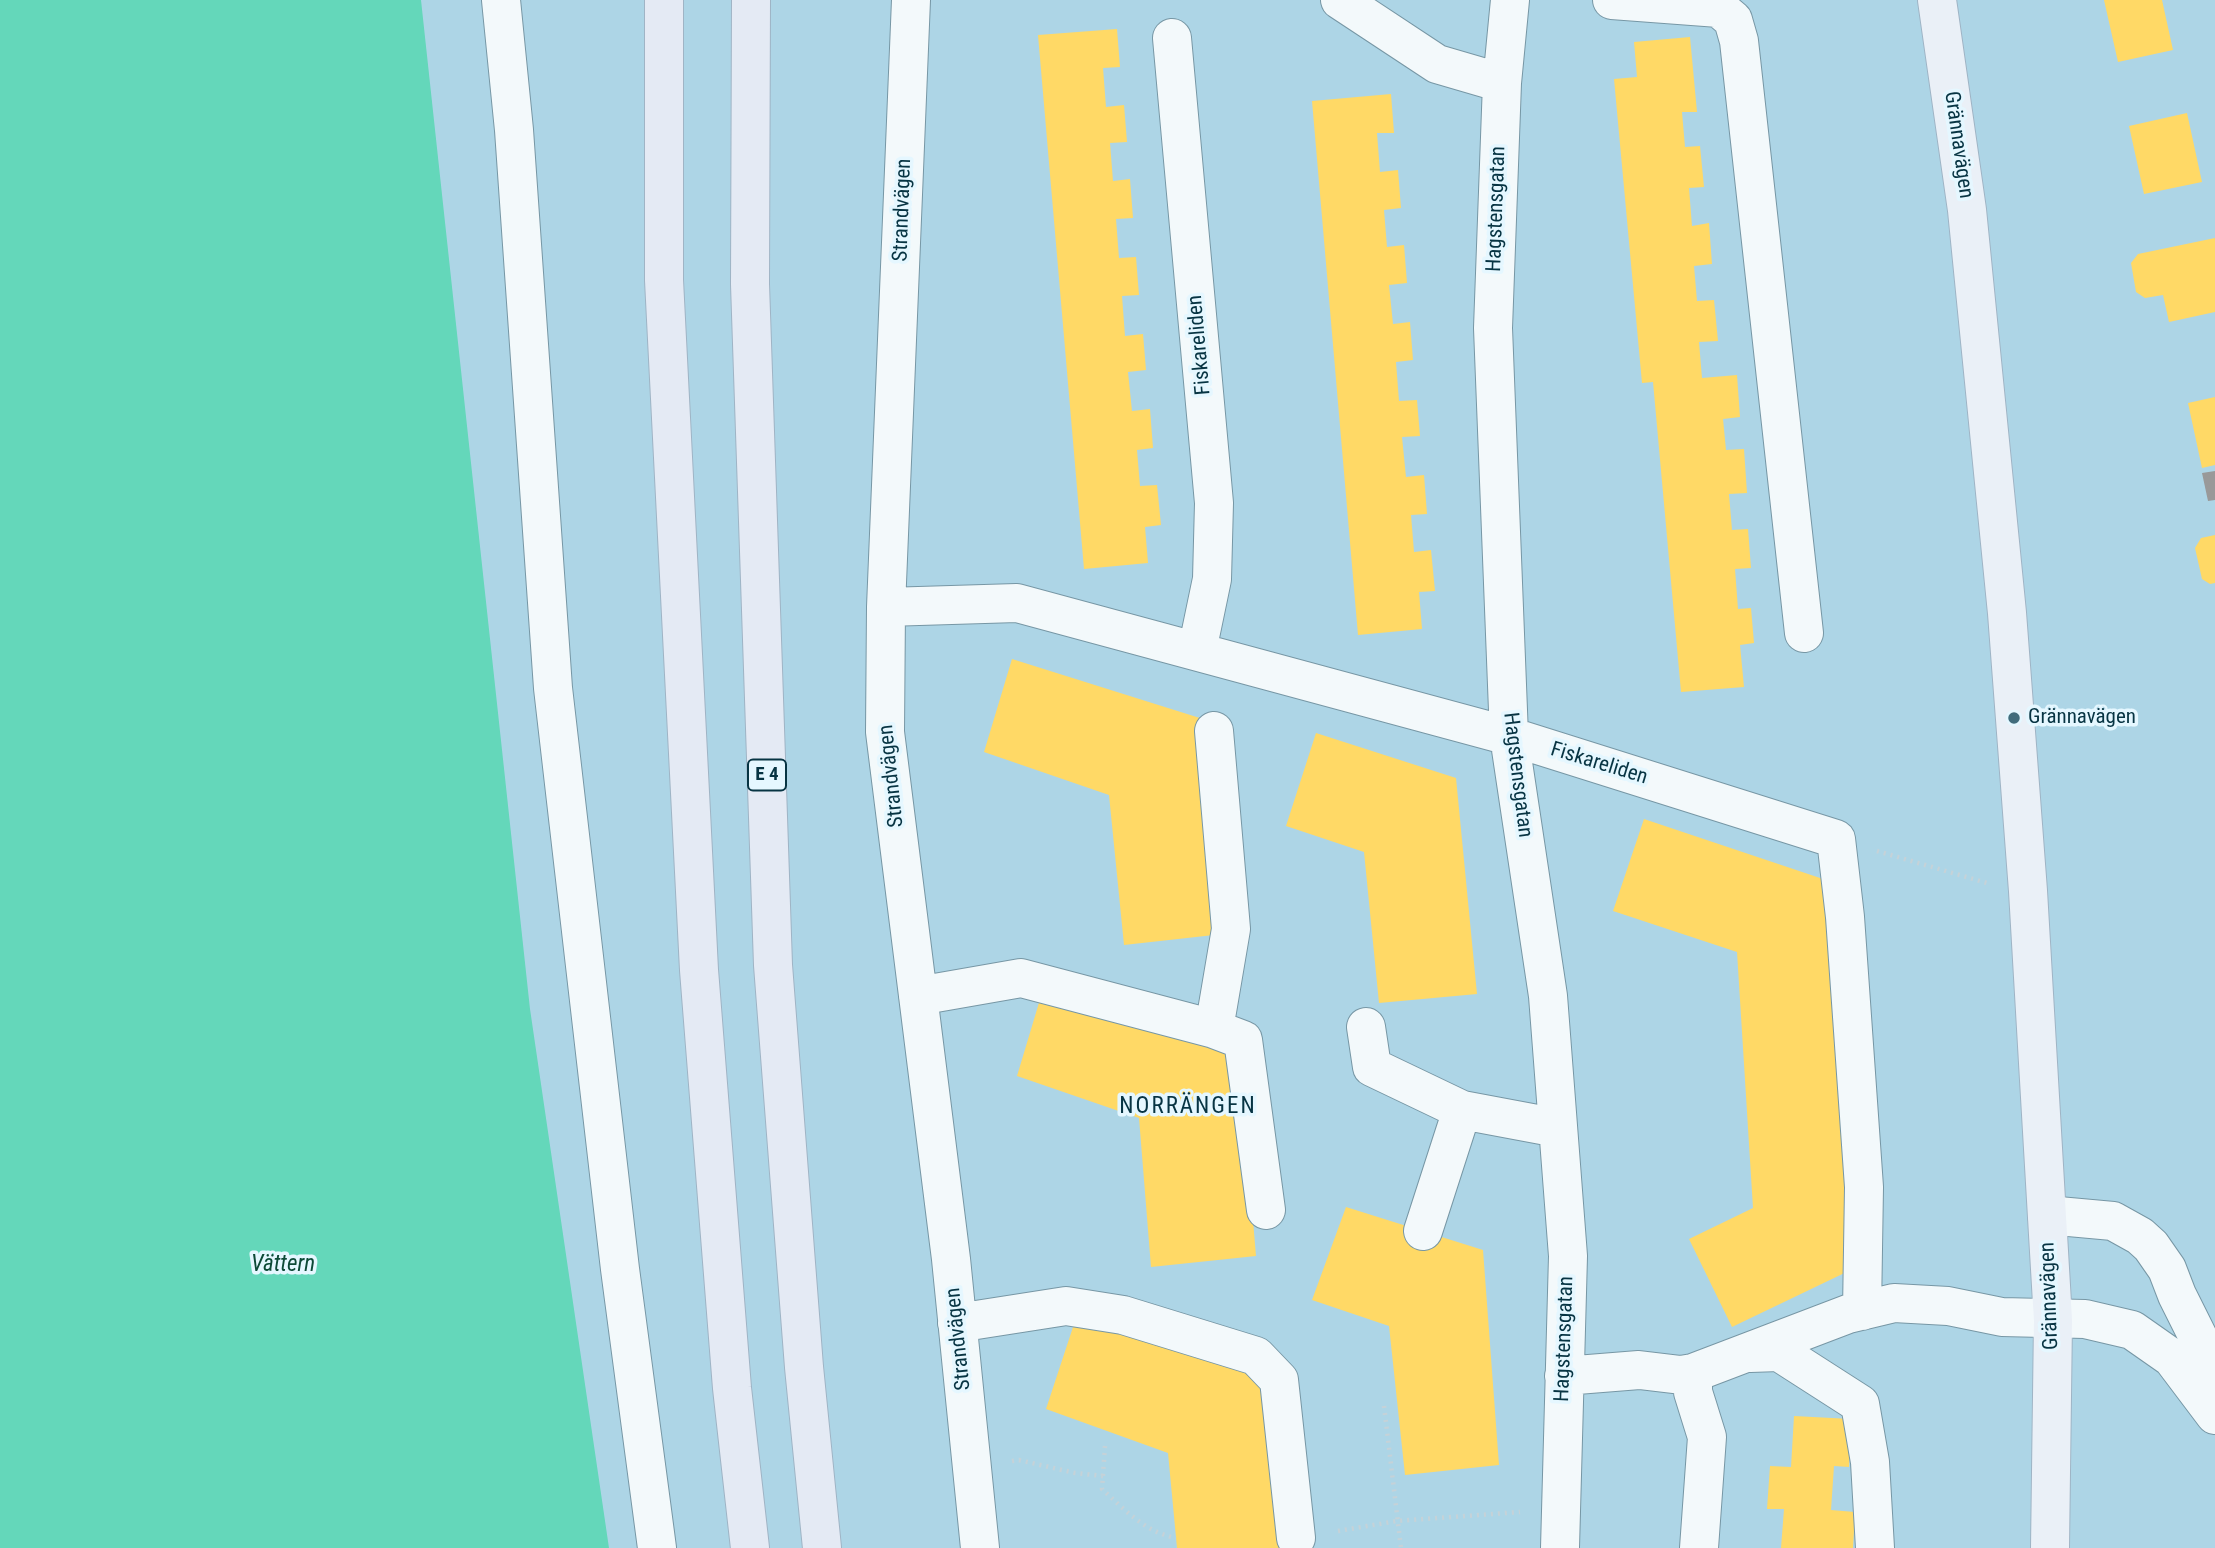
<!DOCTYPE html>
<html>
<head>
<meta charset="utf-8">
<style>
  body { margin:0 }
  canvas { display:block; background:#add5e6 }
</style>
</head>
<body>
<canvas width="2215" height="1548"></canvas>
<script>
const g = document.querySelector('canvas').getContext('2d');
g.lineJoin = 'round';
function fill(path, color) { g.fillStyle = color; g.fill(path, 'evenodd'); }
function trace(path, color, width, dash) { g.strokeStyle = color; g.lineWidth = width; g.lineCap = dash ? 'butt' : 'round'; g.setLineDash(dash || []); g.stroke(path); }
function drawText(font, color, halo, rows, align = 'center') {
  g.font = font + ' "Roboto Condensed",sans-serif'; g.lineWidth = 7; g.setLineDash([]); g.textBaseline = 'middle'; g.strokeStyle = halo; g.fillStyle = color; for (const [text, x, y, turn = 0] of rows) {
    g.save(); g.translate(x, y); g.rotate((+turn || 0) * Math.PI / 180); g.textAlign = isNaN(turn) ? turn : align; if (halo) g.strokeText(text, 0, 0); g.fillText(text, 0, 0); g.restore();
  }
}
const water = new Path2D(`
  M0,0H421L530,1009L609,1548H0Z`);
const homes = new Path2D(`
  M2104,0H2162L2173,50L2118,62Z
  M1117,29L1120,67L1103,68L1106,107L1124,105L1127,142L1110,143L1113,181L1130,179L1133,218L1116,219L1119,258L1136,257L1139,295L1122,296L1125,336L1143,334L1146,370L1128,372L1132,411L1150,409L1153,448L1137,450L1140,486L1157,485L1161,525L1145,527L1148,563L1084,569L1038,35Z
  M1690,37L1697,112H1682L1685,147L1700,146L1704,187L1689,188L1692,226L1709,223L1712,264L1694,266L1697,301L1714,300L1718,341L1699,342L1702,378L1737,375L1740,417L1723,419L1726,450L1744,449L1747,493L1729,494L1732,530L1748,529L1751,568L1735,569L1738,609L1751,608L1754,643L1740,645L1744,687L1681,692L1653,382L1642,383L1614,79L1637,77L1634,42Z
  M1391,94L1394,133H1377L1380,172L1398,170L1401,208L1384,210L1387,247L1404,245L1407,283L1389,285L1393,324L1410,322L1413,360L1396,362L1399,401L1417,400L1420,436L1402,437L1406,477L1424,475L1427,514L1411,515L1414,552L1431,550L1435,591L1419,592L1422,629L1358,635L1312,101Z
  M2187,113L2202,182L2144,194L2129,126Z
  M2215,238V312L2169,322L2163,295L2145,298L2136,292L2131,263L2138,254Z
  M2215,397V465L2202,468L2188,403Z
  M2215,535V583L2210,584L2202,579L2195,548L2201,538Z
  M1012,659L1203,719L1223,934L1124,945L1109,795L984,752Z
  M1316,733L1456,778L1477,994L1379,1003L1364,852L1286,826Z
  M1644,819L1832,882L1857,1267L1732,1327L1689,1239L1753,1208L1737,952L1613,911Z
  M1044,986L1238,1043L1256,1256L1151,1267L1139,1118L1017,1076Z
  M1346,1207L1483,1250L1499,1465L1405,1475L1389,1326L1312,1300Z
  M1076,1318L1268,1374L1285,1548H1177L1168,1453L1046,1409Z
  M1794,1416L1851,1419L1849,1467L1834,1466L1831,1510L1855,1512L1853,1548H1781L1784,1509H1767L1770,1466L1791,1467Z`);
const industry = new Path2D(`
  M2215,471V500L2208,501L2202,473Z`);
const path = new Path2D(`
  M1877,851L1987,883
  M1384,1406L1401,1548
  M1105,1446L1102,1489C1125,1510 1145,1532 1176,1538
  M1012,1461L1019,1460L1075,1473L1103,1476
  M1338,1531L1397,1521L1520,1512`);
const minor = new Path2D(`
  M501,0L514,130L553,688L620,1269L657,1548
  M911,0L886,607L885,732L951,1259L980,1548
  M1340,0L1437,64L1502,83
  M1510,0L1502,83L1493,328L1509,736L1548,996L1568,1256L1560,1548
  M1612,0L1719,8L1733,20L1739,41L1804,633
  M1172,38L1214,503L1212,579L1197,651
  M886,607L1017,603L1509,736L1836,839L1845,917L1864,1187L1862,1311
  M918,996L1021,978L1214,1029L1243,1040L1266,1210
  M1366,1027L1372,1067L1462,1110L1558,1128
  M1214,1029L1231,929L1214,731
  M2047,1215L2113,1221L2140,1236L2151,1246L2167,1269L2177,1295L2215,1371
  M1423,1231L1462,1110
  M957,1323L1066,1306L1123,1315L1256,1356L1279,1380L1296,1538
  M1750,1353L1779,1352L1860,1404L1870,1462L1875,1548
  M1693,1373V1392L1707,1437L1699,1548
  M1564,1376L1639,1370L1681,1375L1693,1373L1848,1314L1894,1303L1948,1306L2002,1317L2085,1319L2132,1330L2172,1358L2215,1415`);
const major = new Path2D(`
  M1937,0L1967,210L2007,613L2028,891L2053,1320L2050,1548`);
const highway = new Path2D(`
  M664,0V280L699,970L732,1388L750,1548
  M751,0L750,284L773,965L804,1367L822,1548`);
const markers = [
  [2014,718,7,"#416c7c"]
];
const shields = [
  [767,775,38]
];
const shieldNames = [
  ["E 4",767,775]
];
const streetNames = [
  ["Grännavägen",1958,145,82],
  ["Hagstensgatan",1497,209,-88],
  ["Strandvägen",903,210,-88],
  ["Fiskareliden",1200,345,-95],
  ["Fiskareliden",1599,764,17],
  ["Hagstensgatan",1517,775,83],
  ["Strandvägen",892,776,-96],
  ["Grännavägen",2050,1296,-92],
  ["Strandvägen",959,1339,-96],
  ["Hagstensgatan",1565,1339,-88]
];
const poiNames = [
  ["Grännavägen",2028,718]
];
const neighbourhoodNames = [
  ["NORRÄNGEN",1188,1107]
];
const waterNames = [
  ["Vättern",283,1265]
];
fill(water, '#64d7ba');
fill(homes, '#ffd966');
fill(industry, '#999');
trace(minor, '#7797a5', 40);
trace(major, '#9fb4c5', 40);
trace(highway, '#9fb4c5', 40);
trace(path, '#c5d2d8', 4.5, [2, 5]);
trace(minor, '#f3f9fb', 38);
trace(major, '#eaf0f7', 38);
trace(highway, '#e4eaf4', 38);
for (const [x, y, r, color] of markers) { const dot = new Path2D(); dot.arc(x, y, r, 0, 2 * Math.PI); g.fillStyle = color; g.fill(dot); trace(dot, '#e5f7ff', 2.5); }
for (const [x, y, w] of shields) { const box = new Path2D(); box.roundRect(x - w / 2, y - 15.5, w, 31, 5); g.fillStyle = '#e5f7ff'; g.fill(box); trace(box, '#073443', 2); }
drawText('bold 19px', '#073443', null, shieldNames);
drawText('21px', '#073443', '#e5f7ff', streetNames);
drawText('21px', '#073443', '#e5f7ff', poiNames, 'left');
g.letterSpacing = '2px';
drawText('23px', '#073443', '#e5f7ff', neighbourhoodNames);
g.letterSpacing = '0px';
drawText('italic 23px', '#0d4a37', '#e5f7ff', waterNames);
</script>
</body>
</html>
